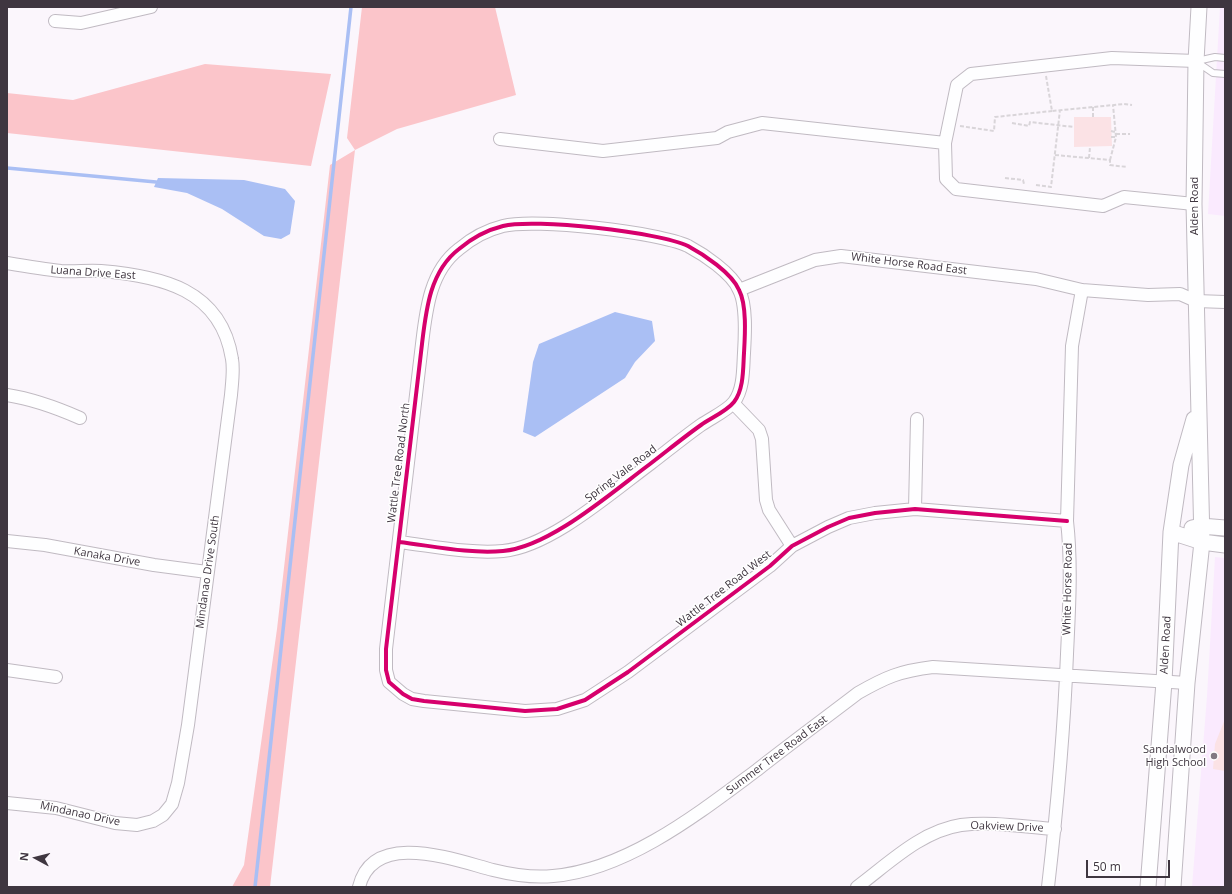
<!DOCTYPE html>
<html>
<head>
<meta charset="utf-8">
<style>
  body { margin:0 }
  #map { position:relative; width:1232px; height:894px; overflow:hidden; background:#fbf6fc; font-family:"Open Sans",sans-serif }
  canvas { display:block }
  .frame { position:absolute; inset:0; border:8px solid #3f3640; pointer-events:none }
  .north { position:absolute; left:16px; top:838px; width:40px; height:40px; -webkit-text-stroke:3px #fff; paint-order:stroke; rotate:277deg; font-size:11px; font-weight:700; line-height:16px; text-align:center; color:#3f3640 }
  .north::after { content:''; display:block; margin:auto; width:14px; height:18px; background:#3f3640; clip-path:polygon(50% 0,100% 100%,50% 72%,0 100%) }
  .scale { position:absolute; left:1086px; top:860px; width:84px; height:18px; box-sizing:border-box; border:2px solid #3f3640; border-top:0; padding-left:5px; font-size:12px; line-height:14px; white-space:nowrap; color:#3f3640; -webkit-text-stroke:3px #fff; paint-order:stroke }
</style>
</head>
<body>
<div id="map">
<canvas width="1232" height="894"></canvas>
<div class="frame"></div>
<div class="north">N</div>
<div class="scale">50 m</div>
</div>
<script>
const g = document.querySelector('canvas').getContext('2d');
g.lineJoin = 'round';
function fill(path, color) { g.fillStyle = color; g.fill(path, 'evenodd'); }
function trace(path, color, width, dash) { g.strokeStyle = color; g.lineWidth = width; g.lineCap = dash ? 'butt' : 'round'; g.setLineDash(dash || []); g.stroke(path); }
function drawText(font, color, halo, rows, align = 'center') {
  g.font = font + ' "Open Sans",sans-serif'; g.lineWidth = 3; g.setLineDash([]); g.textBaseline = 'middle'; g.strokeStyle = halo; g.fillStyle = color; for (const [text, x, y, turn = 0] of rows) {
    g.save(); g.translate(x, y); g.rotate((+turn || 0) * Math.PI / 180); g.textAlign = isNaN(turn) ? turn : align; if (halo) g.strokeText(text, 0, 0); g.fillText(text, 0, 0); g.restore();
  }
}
const built = new Path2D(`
  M1220,7H1225V216L1208,214Z
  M1215,557L1225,558V887H1192L1207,696Z`);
const green = new Path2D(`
  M1074,117H1111L1112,146L1074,147Z
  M1225,719V771L1213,769L1215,744Z`);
const forest = new Path2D(`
  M362,7H495L516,95L397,129L355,150L270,887H232L244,865L277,629L330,165L355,150L347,138Z
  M205,64L331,74L311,166L7,133V93L73,100Z`);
const water = new Path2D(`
  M158,178L244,180L285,189L295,201L290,234L281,239L264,236L222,209L187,193L154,187Z
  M615,312L652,321L655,341L635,362L625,378L535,437L523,432L533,362L539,344Z`);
const stream = new Path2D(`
  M7,168L156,182
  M255,887L351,7`);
const path = new Path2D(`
  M1046,76L1052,111L1124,104L1132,105
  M1093,117V107
  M1012,123L1029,126L1030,122L1074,127
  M960,126L994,131L995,117L1052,111
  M1111,131L1115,132
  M1116,134H1130
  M1111,137H1116
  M1055,155L1110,160V165L1127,167
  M1089,158L1090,147
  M1110,160L1116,137L1113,105
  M1005,178L1023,180L1024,184
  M1036,185L1051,187L1060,110`);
const service = new Path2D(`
  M1197,61L1215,57L1225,58
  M1197,62L1213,73L1225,74`);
const minor = new Path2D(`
  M55,21L81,23L151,7
  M500,139L603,151L717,138L728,132L762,123L945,143
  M1194,204L1124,197L1103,206L956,189L946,179L945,143L957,85L971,74L1112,58L1196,61
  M7,263C25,266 43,269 61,271C74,272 88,270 101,271C161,276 221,289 232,359C234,370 232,383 231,395L188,725L178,783L172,804L163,815L153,821L137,825L115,823L56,808L7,803
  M739,290L815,260L841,256L1036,279L1082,290L1148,295L1180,294L1196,301L1225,302
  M7,395C33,399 55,407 80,418
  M733,403L759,430L762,439L766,500L769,510L792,546
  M915,509L917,419
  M7,541L45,545L154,565L207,572
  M399,542C433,546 469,554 503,551C550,547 612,492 650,464C667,451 684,437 701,425C711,418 727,411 734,402C744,389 743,368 744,353C745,336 747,305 739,290C732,273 703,254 688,246C659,232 534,218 503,226C487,230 472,238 459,249C430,271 426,310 422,344L386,649V670L389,682L403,694L412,699L424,701L525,711L557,709L585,700L628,672L770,566L792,546L828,527L849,518L875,513L915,509L1067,521
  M7,670L56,677
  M359,887C373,829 454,860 493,870C513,875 533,878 553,876C627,870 699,813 757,770C790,744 824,719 858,693C886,677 900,671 933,667L1187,683
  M857,887C888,864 921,831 961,825C991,821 1025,827 1055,829
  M1048,887C1057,809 1064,732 1067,654C1069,610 1072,565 1067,521L1072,346L1082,290`);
const tertiary = new Path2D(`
  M1192,528L1201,526L1225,528
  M1171,532L1202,542L1225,545
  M1148,887L1164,682L1171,532L1181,465L1194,419
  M1173,887L1187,683L1202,542L1194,204L1196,61L1199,7`);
const cycleway = new Path2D(`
  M399,542C433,546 469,554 503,551C550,547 612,492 650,464C667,451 684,437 701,425C711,418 727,411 734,402C744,389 743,368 744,353C745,336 747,305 739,290C732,273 703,254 688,246C659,232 534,218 503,226C487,230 472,238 459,249C430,271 426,310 422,344L386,649V670L389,682L403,694L412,699L424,701L525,711L557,709L585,700L628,672L770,566L792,546L828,527L849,518L875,513L915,509L1067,521`);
const markers = [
  [1214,756,4,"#817982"]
];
const streetNames = [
  ["Alden Road",1195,206,-90],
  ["White Horse Road East",909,264,7],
  ["Luana Drive East",93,273,4],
  ["Wattle Tree Road North",399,463,-83],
  ["Spring Vale Road",621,474,-37],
  ["Kanaka Drive",107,557,10],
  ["Mindanao Drive South",208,572,-82],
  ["Wattle Tree Road West",724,589,-38],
  ["White Horse Road",1068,589,-89],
  ["Alden Road",1166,645,-87],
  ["Summer Tree Road East",777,755,-37],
  ["Mindanao Drive",80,814,12],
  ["Oakview Drive",1007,827,2]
];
const poiNames = [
  ["Sandalwood",1206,750],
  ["High School",1206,763]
];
fill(built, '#faeafe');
fill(green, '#fbe2e5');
fill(forest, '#fbc5ca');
fill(water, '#aabff4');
trace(stream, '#aabff4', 3.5);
trace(service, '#c0bac2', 8);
trace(minor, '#c0bac2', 14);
trace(tertiary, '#c0bac2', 17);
trace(path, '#d9d5d9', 2, [4, 2]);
trace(service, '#fefeff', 6);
trace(minor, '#fefeff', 12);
trace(tertiary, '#fefeff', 15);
trace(cycleway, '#d6006c', 4);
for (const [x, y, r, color] of markers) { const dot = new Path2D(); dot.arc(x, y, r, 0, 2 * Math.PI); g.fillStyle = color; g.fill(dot); trace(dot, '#fff', 1.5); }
drawText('11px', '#3f3640', '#fff', streetNames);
drawText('11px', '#3f3640', '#fff', poiNames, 'right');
</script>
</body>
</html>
